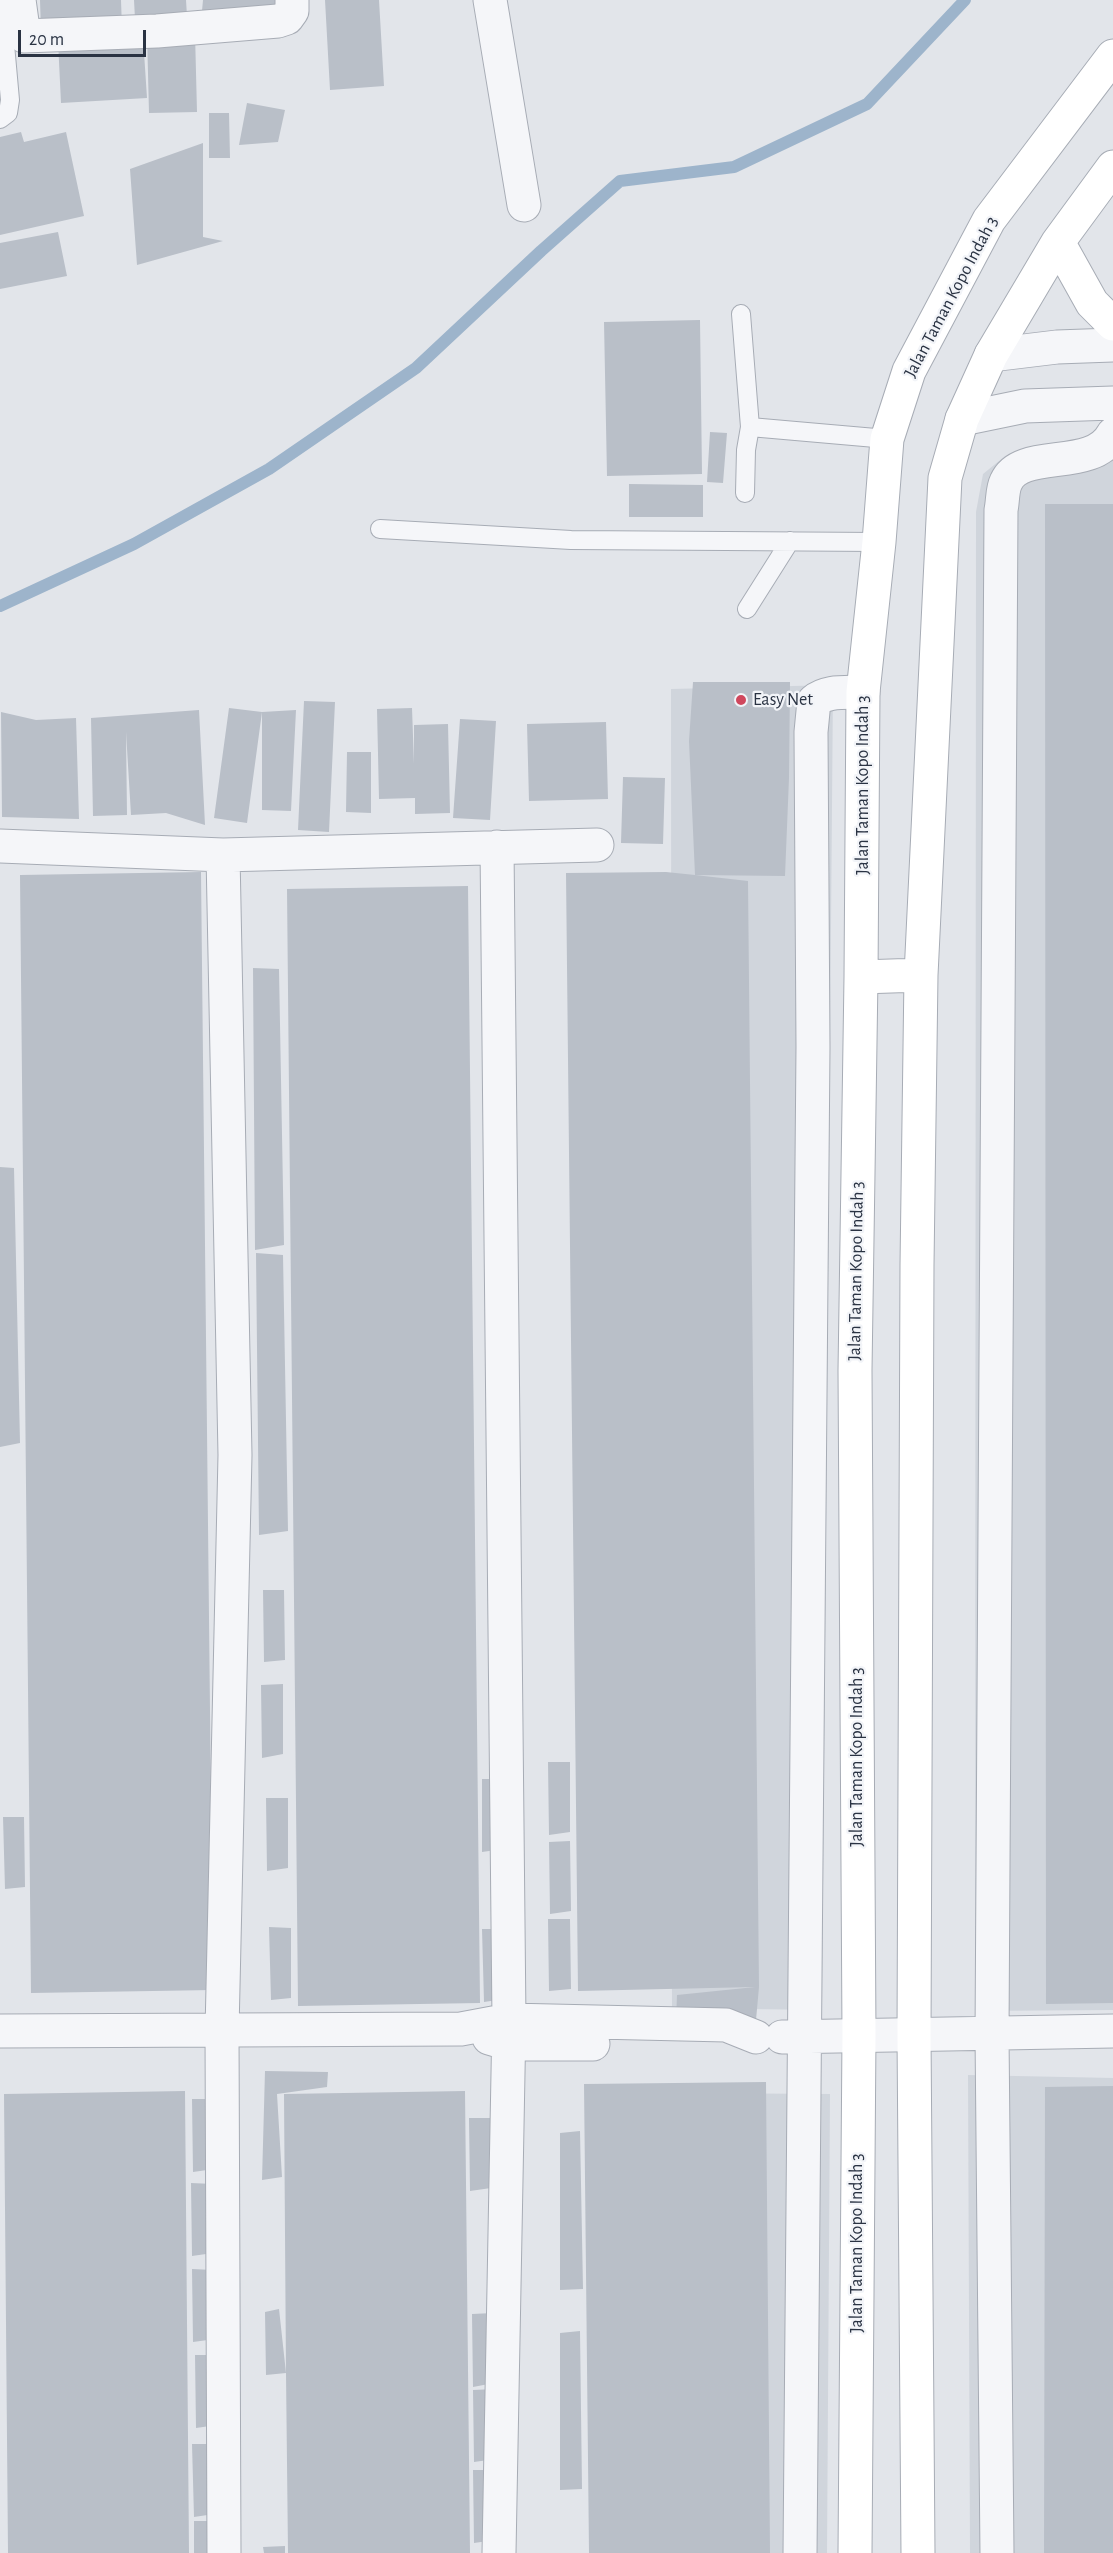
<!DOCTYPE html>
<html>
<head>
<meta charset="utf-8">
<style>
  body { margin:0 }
  #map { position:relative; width:1113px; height:2553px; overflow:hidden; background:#e2e5ea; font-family:"Alegreya Sans",sans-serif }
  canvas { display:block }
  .scale { position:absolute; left:18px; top:30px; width:128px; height:27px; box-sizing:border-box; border:3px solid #2a3343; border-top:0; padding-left:8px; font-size:18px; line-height:21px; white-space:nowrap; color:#2a3343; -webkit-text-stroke:4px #f2f4f8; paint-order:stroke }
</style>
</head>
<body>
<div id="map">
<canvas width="1113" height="2553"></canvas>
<div class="scale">20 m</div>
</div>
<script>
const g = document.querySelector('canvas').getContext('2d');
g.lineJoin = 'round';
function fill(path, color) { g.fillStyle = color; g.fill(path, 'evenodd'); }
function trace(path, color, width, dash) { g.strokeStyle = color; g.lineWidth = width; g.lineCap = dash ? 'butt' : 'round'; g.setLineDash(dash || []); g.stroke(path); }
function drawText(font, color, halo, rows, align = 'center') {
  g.font = font + ' "Alegreya Sans",sans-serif'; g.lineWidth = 4.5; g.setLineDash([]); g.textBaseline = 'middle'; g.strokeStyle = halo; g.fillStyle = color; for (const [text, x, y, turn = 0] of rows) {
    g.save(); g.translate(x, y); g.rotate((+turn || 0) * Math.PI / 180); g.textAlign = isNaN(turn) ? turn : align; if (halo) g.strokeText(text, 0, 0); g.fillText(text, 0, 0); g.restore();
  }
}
const built = new Path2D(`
  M1034,448L1113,450V2010L975,2011L976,512L983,474L1005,456Z
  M833,685L822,2010L672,2008L671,689Z
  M968,2075L1113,2078V2553H970Z
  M687,2093L830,2094L827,2553H679Z`);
const stream = new Path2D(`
  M0,606L134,544L269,469L416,368L541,251L620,181L734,167L867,104L965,0`);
const building = new Path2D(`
  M40,0H121L122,29L41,31Z
  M134,0H186L187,16L135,19Z
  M203,0H283V12L202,11Z
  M325,0H379L384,86L330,90Z
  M195,33L197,112L149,113L147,34Z
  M143,37L147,98L61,103L58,41Z
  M247,103L285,110L278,142L239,145Z
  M209,113H229L230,158H209Z
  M21,132L24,142L66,132L84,216L0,235V137Z
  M203,143V237L223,241L137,265L130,169Z
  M58,232L67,276L0,289V243Z
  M700,320L702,474L607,476L604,322Z
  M710,432L727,433L723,483L707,482Z
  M629,484L703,485V517H629Z
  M1045,504H1113V2003L1046,2004Z
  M693,682H790L789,778L785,876L695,875L748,881L759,1987L756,2020H676L677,1995L755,1987L578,1991L566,873L666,872L695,875L689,741Z
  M304,701L335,702L329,832L298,830Z
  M229,708L262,712L247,823L214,818Z
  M412,708L414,764V725L448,724L450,813L415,814V798L379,799L377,709Z
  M199,710L205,825L166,813L131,815L126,732L127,815L93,816L91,718Z
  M296,710L291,811L262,810V712Z
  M1,712L36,720L76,718L79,819L2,817Z
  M460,719L496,721L490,820L453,818Z
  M606,722L608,799L529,801L527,724Z
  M347,752H371V813L346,812Z
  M623,777L665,778L663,844L621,843Z
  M201,872L213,1990L31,1993L20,875Z
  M468,886L480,2003L298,2006L287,889Z
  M253,968L279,969L284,1245L255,1250Z
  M0,1167L14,1168L20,1443L0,1447Z
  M256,1253L283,1255L288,1531L259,1535Z
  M263,1590H284L285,1660L264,1662Z
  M283,1684V1754L262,1758L261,1685Z
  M548,1762H570V1832L549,1835Z
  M482,1779H503V1849L482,1852Z
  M266,1798H288V1868L267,1871Z
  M3,1817H24L25,1887L5,1889Z
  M570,1841L571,1911L550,1914L549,1842Z
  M548,1919H570L571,1989L549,1991Z
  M269,1927L291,1928V1998L271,2000Z
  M482,1929H503L504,1999L484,2002Z
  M265,2071L328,2072L327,2087L277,2094L282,2177L262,2180Z
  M766,2082L770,2553H589L584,2084Z
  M1113,2086V2553H1044L1045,2087Z
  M185,2091L189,2553H8L4,2094Z
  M465,2091L470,2553H288L286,2373L266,2375L265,2312L279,2309L286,2373L284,2094Z
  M192,2099H213L214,2169L193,2172Z
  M469,2118H490L491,2188L470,2191Z
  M580,2131L583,2289L560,2290V2133Z
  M191,2183L213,2184V2253L192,2256Z
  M192,2269L213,2270L215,2339L193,2342Z
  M493,2313L494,2383L473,2387L472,2314Z
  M580,2331L582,2489L560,2490V2333Z
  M195,2355H216L217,2425L196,2428Z
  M495,2389V2459L474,2462L473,2390Z
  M192,2444H213L214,2514L194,2517Z
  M473,2470H494L495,2540L474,2543Z
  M194,2521H215V2553H194Z
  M285,2546V2553H264L263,2547Z`);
const service = new Path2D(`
  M0,119L8,113L10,100L1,0
  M741,314L750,427
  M745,493L746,450L750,427L887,439
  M380,529L571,540L879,542
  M747,609L790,541`);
const minor = new Path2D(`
  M19,0L24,36L157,31L278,21L287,18L292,11V0
  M490,0L524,205
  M991,355L1057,347L1113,345
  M962,419L1025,406L1113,403
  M0,846L223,855L597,845
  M497,847L509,2020L499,2553
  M223,855L235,1455L222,2031L224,2553
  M0,2031L461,2029L509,2020L726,2025L756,2037
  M782,2037L1113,2031
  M489,2038L509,2044H593
  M800,2553L813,1047L811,732L814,701C827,690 846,693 863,692
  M997,2553L992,2034L1001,510C1003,501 1002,490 1006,482C1021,447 1093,473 1113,434`);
const secondary = new Path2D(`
  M1058,242L1092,303L1113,324
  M861,977L921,975
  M855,2553L859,2035L855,1370L861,977L863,692L879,542L887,439L909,371L989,220L1113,56
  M918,2553L914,2035L917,1265L921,975L945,478L962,419L991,355L1058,242L1113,167`);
const markers = [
  [741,700,6,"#d0475d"]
];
const streetNames = [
  ["Jalan Taman Kopo Indah 3",951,297,-62],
  ["Jalan Taman Kopo Indah 3",863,785,-90],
  ["Jalan Taman Kopo Indah 3",856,1271,-89],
  ["Jalan Taman Kopo Indah 3",857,1757,-90],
  ["Jalan Taman Kopo Indah 3",857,2243,-90]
];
const poiNames = [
  ["Easy Net",753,700]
];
fill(built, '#d0d5dc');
trace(stream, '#9db4cb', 12);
fill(building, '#b9bfc8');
trace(service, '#a7acb5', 20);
trace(minor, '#a7acb5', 35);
trace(secondary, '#a7acb5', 35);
trace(service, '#f5f6f9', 18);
trace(minor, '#f5f6f9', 33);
trace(secondary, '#fff', 33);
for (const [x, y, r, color] of markers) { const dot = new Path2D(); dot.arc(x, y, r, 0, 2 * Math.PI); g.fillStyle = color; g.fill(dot); trace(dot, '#f2f4f8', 2); }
drawText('18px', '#2a3343', '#f2f4f8', streetNames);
drawText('18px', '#2a3343', '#f2f4f8', poiNames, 'left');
</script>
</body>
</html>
